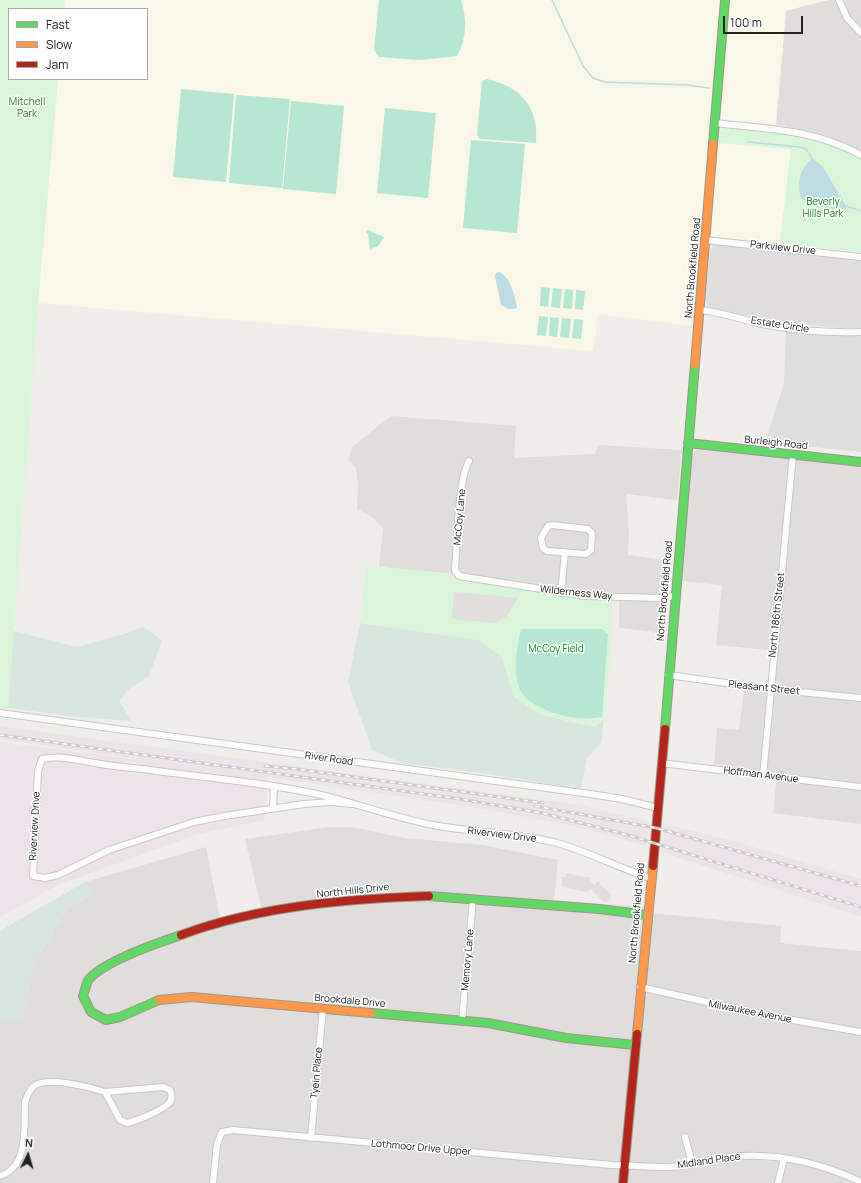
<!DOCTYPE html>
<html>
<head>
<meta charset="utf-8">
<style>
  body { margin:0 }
  #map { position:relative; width:861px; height:1183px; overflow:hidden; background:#f0eeeb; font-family:Manrope,sans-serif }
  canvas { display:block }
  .legend { position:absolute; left:8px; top:8px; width:140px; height:72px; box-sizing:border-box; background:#fff; border:1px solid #a7a7a7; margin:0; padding:5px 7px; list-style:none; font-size:12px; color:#222 }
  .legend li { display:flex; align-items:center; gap:8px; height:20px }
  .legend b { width:20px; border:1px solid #a7a7a7 }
  .north { position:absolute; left:8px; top:1135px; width:40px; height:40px; -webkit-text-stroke:3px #fff; paint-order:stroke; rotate:5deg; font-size:11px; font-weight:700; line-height:16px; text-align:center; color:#222 }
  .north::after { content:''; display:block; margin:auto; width:14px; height:18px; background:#222; clip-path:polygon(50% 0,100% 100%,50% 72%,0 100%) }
  .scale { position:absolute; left:723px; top:16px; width:80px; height:18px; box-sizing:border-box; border:2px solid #222; border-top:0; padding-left:5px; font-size:12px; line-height:14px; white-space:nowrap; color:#222; -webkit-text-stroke:3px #fff; paint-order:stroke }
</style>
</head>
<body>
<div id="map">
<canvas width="861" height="1183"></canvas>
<ul class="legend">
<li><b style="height:5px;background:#63d668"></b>Fast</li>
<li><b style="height:5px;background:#ff974d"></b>Slow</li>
<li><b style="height:5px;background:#b3261e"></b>Jam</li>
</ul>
<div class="north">N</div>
<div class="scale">100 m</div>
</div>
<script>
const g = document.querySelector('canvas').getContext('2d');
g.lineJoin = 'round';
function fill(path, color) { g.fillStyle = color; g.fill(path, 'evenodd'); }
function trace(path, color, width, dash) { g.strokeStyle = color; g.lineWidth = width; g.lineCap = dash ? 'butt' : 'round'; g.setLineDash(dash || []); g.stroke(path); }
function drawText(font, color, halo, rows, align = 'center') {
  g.font = font + ' Manrope,sans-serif'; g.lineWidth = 3; g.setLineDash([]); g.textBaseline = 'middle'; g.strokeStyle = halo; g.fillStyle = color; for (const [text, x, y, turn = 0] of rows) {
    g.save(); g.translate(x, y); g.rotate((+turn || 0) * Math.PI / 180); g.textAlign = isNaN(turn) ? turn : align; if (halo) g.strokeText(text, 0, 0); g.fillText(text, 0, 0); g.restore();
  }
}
const residential = new Path2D(`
  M828,0H861V151L822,134L776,124L786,10Z
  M714,244L861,259V328H840L774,321L708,307L705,301L710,251Z
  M391,416L516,426L514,458L595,454L598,445L682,450L677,500L626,494L629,533L628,555L671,561L663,633L619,628V593H588L468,575L379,567L383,528L372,517L357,509L358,484L356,467L348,460L353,446Z
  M702,448L861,464V824L773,813L777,774L714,765L717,728L739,730L744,688L775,692L778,651L716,645L722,585L681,581L690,460L695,450Z
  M329,827H352L405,838L483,845L558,860L554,900L644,907L619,1183H0V1020H22L33,966L65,911L90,895L85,882L206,847L221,924L263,915L245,839Z
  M651,913L781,926L780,943L861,951V1183H626Z`);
const industrial = new Path2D(`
  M0,726L573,804L649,821L647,846L573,826L496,811L268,777L264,820L195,835L58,885L0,917V742L174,764L0,739Z
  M665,824L737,842L861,879V917L661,852Z`);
const education = new Path2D(`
  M65,0H828L786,11L776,124L708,119V142L791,149L780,243L703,236L696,278L692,326L598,314L593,351L38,303L58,79H147V9H64Z`);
const religious = new Path2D(`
  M786,329L861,334V452L775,443L766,440L784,383Z`);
const wetland = new Path2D(`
  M0,620L14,631L77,647L124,634L143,627L162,640L149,676L129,689L119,701L132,721L78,717L0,707Z
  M360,623L479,640L502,657L514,697L542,715L594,727L604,719L601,743L587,758L581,789L488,774L402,763L372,750L348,682Z
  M85,882L90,895L65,911L33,966L22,1020H0V932L8,926Z`);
const park = new Path2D(`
  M0,0H65L64,9H9V79H58L38,303L8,709L0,708Z
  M724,128L746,131L749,128L787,132L833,143L861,158V252L780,243L791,149L718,143L719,134Z
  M379,567L453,574L464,579L610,598L612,602L611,652L604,719L595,727L542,715L514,697L502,657L479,640L360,623L366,568Z`);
const pitch = new Path2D(`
  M379,0H461C467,18 467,39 457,56L420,60L379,57L374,50Z
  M487,79C521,87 539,107 536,143L480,139L477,135L482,81Z
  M181,89L234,94L226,182L173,177Z
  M236,95L290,99L282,188L229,183Z
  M291,101L344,106L336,194L283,189Z
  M385,108L436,113L428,198L377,193Z
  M471,140L525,144L517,233L463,228Z
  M368,230L384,237L378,246L370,249L368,234L366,232Z
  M541,287L550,288L548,307L540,306Z
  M553,288L562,289L560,308L551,307Z
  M565,289L573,290L572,309L563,308Z
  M576,290L585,291L583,310L575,309Z
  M539,316L548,317L546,336L537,335Z
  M550,317L559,318L557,337L549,336Z
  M562,318L571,319L569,338L560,337Z
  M574,319L583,320L581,339L572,338Z
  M521,629H602L608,634L602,717C585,720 568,718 551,712C542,708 531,704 525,697C510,680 517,649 521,629Z`);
const parking = new Path2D(`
  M454,592L518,598L507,616L496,623L452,619Z
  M566,873L591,878L590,882L595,885L597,881L612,895L608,902L603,901L590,889L588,892L562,887V877H565Z`);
const water = new Path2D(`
  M812,158L823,167L846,206L845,211L814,206L801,198C796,182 800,170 812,158Z
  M500,272C511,279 514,294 517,307L515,309H509L501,305L495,276L496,273Z`);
const stream = new Path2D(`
  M552,0L583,66L593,78L605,82L687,85L709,88
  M748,142L800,147L806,149L812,158
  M846,206L861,211`);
const street = new Path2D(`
  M839,0L847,18L861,33
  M715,123C768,129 813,129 861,155
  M705,240L861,257
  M700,310C720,312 737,318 757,323C790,330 827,333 861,332
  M469,461C458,480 457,545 455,570L459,576L586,596L661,598L674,596
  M552,525L588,529L592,533L591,550L586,554L547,551L543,548L541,538L548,526Z
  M561,593L565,552
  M668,675L770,689L861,698
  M0,713L590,794L622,799L658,808
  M661,763L861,787
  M763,776L793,454
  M351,804L331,802L304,804L224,816L194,822L109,850L58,875L45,878L33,876L38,771L42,759C61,755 76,760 95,763C115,767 136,768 157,771C211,778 267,783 321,795C359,804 395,818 433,825C474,833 516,832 557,843C589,852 619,868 650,878
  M273,808L274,787
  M640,987L770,1016L861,1032
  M462,1020L473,899
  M163,1087L170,1090C172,1094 172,1098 170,1102C164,1110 136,1121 127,1123L120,1120L105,1092Z
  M685,1137L692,1163
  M311,1138L323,1008
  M0,1176C29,1167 24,1127 25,1102C27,1096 29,1090 34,1086C47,1076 90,1087 105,1092
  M213,1183L217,1144L222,1132L233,1130L611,1165C631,1165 652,1168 672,1167C691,1165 710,1159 729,1157C775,1152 819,1162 861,1182
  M778,1183L784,1159`);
const fast = new Path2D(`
  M713,144L725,0
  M688,443L861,462
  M665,729L695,364
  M429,896L599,909L647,915
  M159,1000L120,1017L106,1020L91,1012L83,996C85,991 86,983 89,979C105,961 157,943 181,935
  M371,1013L488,1023L566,1038L635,1045`);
const slow = new Path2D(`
  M695,364L713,144
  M159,1000L191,997L371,1013
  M637,1034L653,866`);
const jam = new Path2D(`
  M653,866L665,729
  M181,935C259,906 346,899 429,896
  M623,1183L637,1034`);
const rail = new Path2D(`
  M0,735L460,799L542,813L628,835L861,907
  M265,766L296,769L543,803
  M535,806L656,828L861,886`);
const parkNames = [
  ["Mitchell",27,102],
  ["Park",27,114],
  ["Beverly",823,202],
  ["Hills Park",823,214],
  ["McCoy Field",556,649]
];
const streetNames = [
  ["Parkview Drive",783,248,6],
  ["North Brookfield Road",693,268,-85],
  ["Estate Circle",780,325,9],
  ["Burleigh Road",776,443,6],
  ["McCoy Lane",460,517,-85],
  ["North Brookfield Road",665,591,-85],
  ["Wilderness Way",576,593,6],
  ["North 186th Street",777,615,-84],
  ["Pleasant Street",764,688,6],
  ["River Road",329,759,8],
  ["Hoffman Avenue",761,775,7],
  ["Riverview Drive",35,826,-87],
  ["Riverview Drive",502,835,7],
  ["North Hills Drive",353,891,-6],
  ["North Brookfield Road",637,913,-85],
  ["Memory Lane",468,960,-85],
  ["Brookdale Drive",350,1001,5],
  ["Milwaukee Avenue",750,1012,11],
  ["Tyein Place",317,1073,-85],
  ["Lothmoor Drive Upper",421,1148,5],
  ["Midland Place",709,1161,-8]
];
fill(residential, '#dfdedc');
fill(industrial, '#ede4e9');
fill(education, '#f8f7e8');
fill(religious, '#dededc');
fill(wetland, '#d9e6de');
fill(park, '#daf5da');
fill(pitch, '#b7e6d2');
fill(parking, '#e0dfde');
fill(water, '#bfdbe3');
trace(stream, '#bfdbe3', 1.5);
trace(street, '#c9c8c7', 8);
trace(fast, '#999a82', 10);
trace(slow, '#999a82', 10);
trace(jam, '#999a82', 10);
trace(street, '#fdfcfc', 6);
trace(fast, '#63d668', 8);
trace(slow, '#ff974d', 8);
trace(jam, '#b3261e', 8);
trace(rail, '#ccc', 3);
trace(rail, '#fff', 1.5, [4.5]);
drawText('10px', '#0c8416', '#fff', parkNames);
drawText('10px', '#222', '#fff', streetNames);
</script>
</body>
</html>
